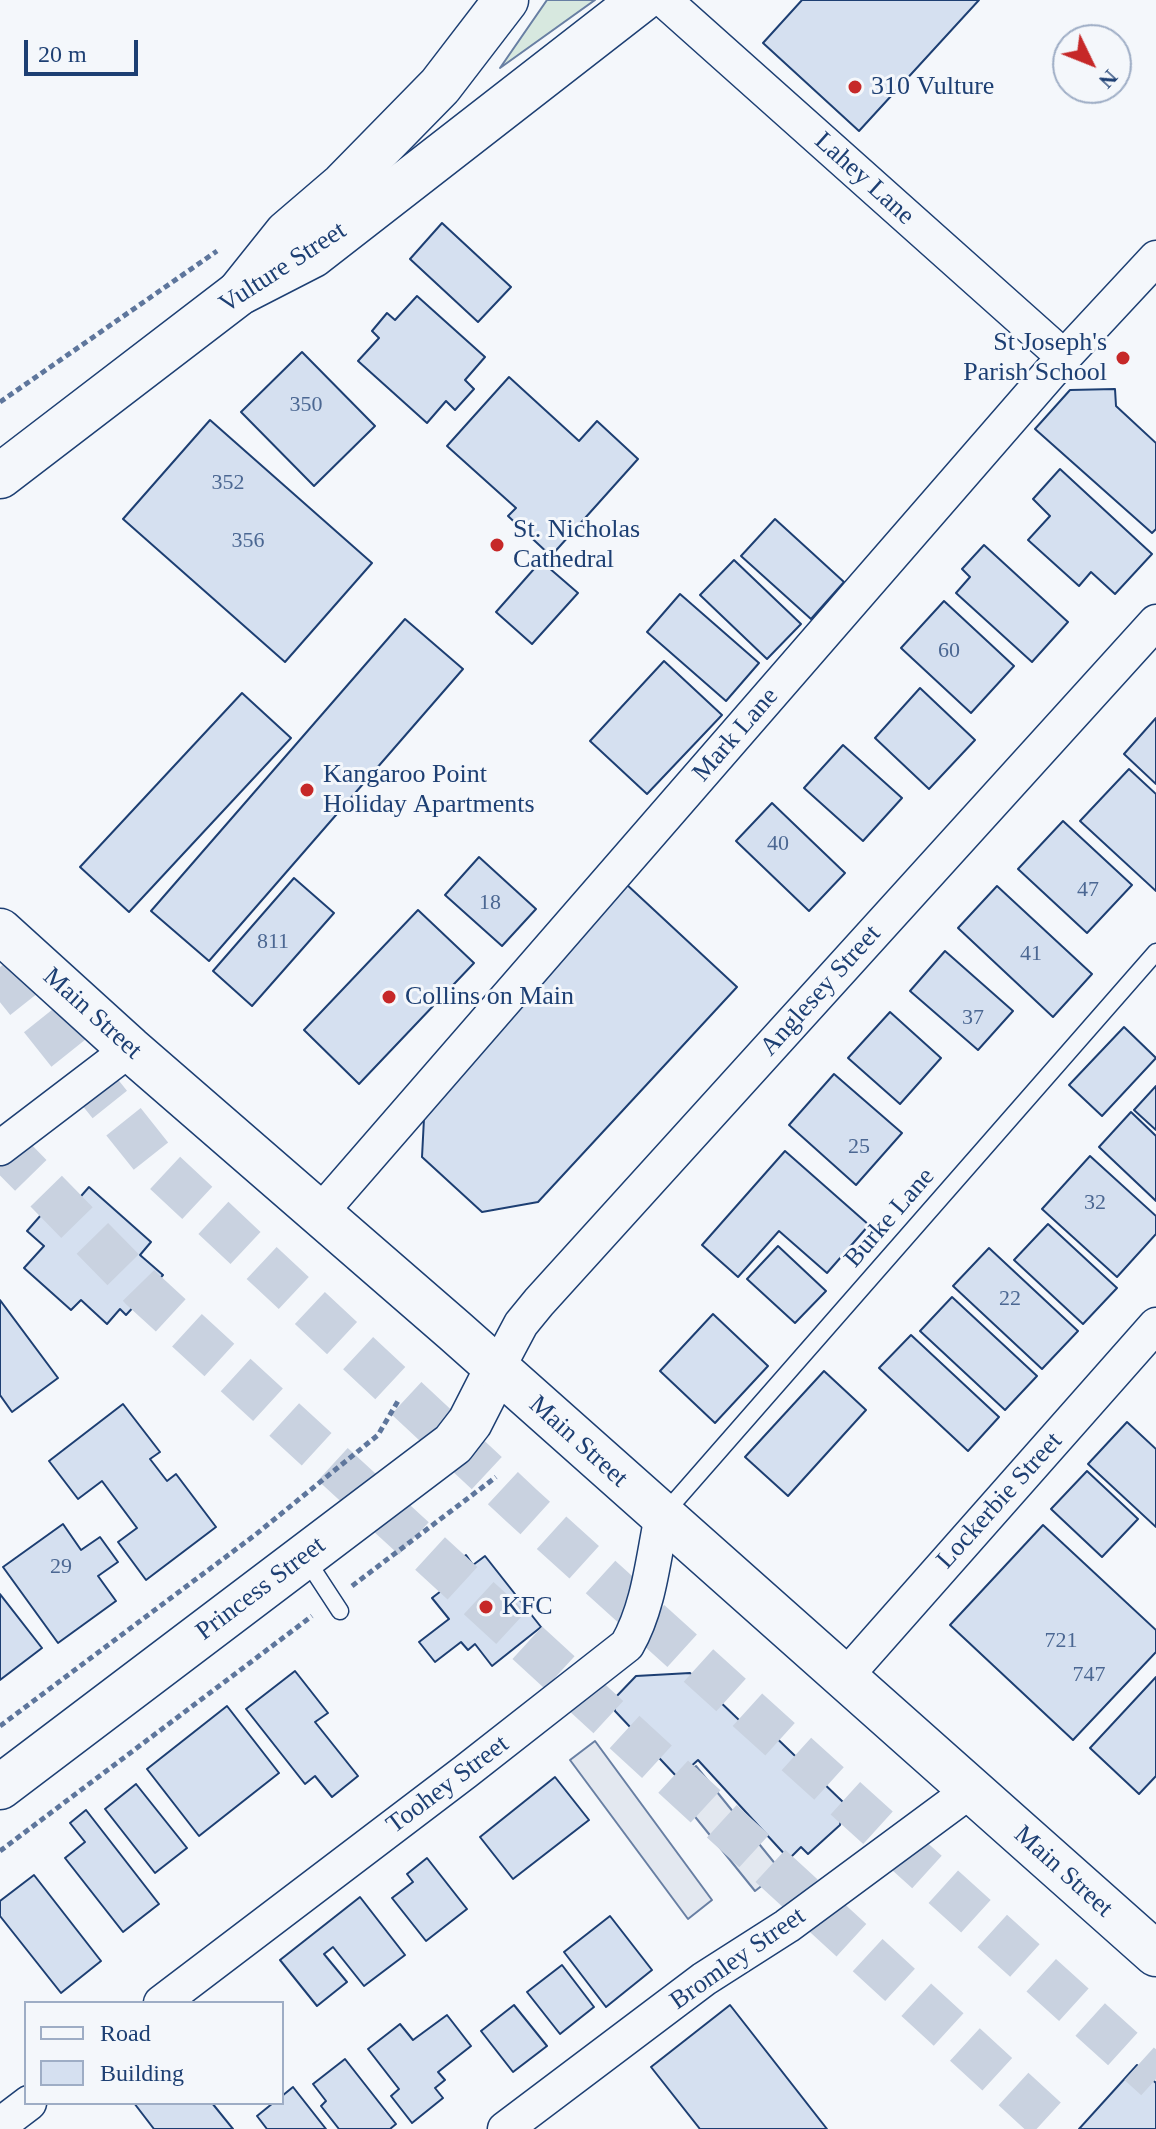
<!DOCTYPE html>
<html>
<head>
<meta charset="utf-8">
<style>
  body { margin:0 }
  #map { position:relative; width:1156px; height:2129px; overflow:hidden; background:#f4f7fb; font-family:Georgia,serif }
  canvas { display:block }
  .legend { position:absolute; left:24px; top:2001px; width:260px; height:104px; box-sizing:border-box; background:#f4f7fb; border:2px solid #9eadc5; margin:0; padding:10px 14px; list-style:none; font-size:24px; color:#1d3f73 }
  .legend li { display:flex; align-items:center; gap:16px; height:40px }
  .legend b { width:40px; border:2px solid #9eadc5 }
  .north { position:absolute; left:1052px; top:24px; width:80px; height:80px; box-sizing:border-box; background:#f4f7fb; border:2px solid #9eadc5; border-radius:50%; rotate:133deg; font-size:22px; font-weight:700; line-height:32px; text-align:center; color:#1d3f73 }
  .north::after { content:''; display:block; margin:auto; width:28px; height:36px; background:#c62828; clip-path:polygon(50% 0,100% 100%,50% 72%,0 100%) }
  .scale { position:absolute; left:24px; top:40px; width:114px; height:36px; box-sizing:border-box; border:4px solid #1d3f73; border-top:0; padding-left:10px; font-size:24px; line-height:28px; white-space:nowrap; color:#1d3f73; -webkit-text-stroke:6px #f4f7fb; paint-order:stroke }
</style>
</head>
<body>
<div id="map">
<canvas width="1156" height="2129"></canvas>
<ul class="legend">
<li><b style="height:10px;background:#f4f7fb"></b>Road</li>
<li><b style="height:22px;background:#d5e0f0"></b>Building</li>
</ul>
<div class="north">N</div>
<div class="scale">20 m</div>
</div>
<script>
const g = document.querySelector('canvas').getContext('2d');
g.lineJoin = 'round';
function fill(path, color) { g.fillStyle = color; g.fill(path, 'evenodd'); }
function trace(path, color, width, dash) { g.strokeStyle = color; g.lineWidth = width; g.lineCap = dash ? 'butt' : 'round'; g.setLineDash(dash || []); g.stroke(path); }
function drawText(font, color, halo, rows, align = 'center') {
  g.font = font + ' Georgia,serif'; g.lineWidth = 6; g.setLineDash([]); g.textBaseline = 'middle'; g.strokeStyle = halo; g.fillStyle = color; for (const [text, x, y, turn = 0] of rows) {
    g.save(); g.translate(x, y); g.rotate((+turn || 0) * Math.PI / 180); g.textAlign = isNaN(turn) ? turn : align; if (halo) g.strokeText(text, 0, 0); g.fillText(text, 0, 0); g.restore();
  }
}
const green = new Path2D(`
  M547,0H595L500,68Z`);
const parking = new Path2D(`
  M595,1741L712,1900L688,1919L570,1760Z
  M696,1766L781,1871L755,1891L671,1787Z`);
const building = new Path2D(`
  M802,0H979L859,131L763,43Z
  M442,223L511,287L478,322L410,259Z
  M417,296L485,357L465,380L474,389L455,410L446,401L427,423L358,361L379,338L372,331L387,313L395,320Z
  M302,352L375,426L314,486L241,412Z
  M509,377L579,441L597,421L638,459L551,556L508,516L516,508L447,446Z
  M1115,389L1116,406L1156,443V529L1152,533L1035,429L1070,390Z
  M210,420L372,563L285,662L123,519Z
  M1060,469L1152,554L1115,594L1091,572L1079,586L1028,540L1050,516L1033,499Z
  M775,519L844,582L811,619L741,556Z
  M984,545L1068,622L1032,662L956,593L970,577L962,569Z
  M734,560L801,624L767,659L700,595Z
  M541,561L578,593L532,644L496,612Z
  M680,594L759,663L726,701L647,632Z
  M944,601L1014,666L971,713L901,648Z
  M405,619L463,669L209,961L151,911Z
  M664,661L722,715L647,794L590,741Z
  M920,688L975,740L929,789L875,738Z
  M242,693L291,738L129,912L80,867Z
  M1156,718V784L1124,754Z
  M843,745L902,798L863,841L804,788Z
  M1129,769L1156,794V891L1080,821Z
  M772,803L845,873L809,911L736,841Z
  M1063,821L1132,885L1087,933L1018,869Z
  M479,857L536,909L502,946L445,895Z
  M294,878L334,913L252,1006L213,971Z
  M625,883L737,987L538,1202L482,1212L422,1157L425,1099Z
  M997,886L1092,974L1053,1017L958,928Z
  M418,910L474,963L359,1084L304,1030Z
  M945,951L1013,1011L978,1050L910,991Z
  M890,1012L941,1058L900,1104L848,1058Z
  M1124,1027L1156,1058L1102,1116L1069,1085Z
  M834,1074L902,1133L856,1185L789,1125Z
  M1156,1086V1130L1134,1110Z
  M1131,1112L1156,1136V1201L1099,1147Z
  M785,1151L869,1225L827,1273L779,1231L738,1277L702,1245Z
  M1090,1156L1156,1216V1234L1117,1277L1042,1209Z
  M89,1187L151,1242L140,1255L163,1275L126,1315L120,1309L107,1324L81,1300L71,1310L24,1268L44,1246L27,1231L62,1191L75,1203Z
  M1048,1224L1117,1288L1083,1324L1014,1260Z
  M778,1246L826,1291L795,1323L747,1279Z
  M989,1248L1078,1331L1042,1369L953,1286Z
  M952,1297L1037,1376L1005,1410L920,1331Z
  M0,1300L58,1378L12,1412L0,1395Z
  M713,1314L768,1366L715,1423L660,1371Z
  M911,1335L999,1417L968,1451L879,1368Z
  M824,1371L866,1410L788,1496L745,1457Z
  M123,1404L160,1452L150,1459L167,1481L176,1474L216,1527L146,1580L118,1542L137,1528L102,1481L78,1499L49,1461Z
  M1127,1422L1156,1449V1527L1088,1464Z
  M1087,1471L1138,1519L1102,1557L1051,1509Z
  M63,1524L81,1550L100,1537L118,1562L98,1576L116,1601L58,1643L3,1567Z
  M1043,1525L1156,1630V1652L1073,1740L950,1625Z
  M466,1555L473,1565L485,1556L541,1627L492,1666L475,1644L468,1650L461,1642L435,1662L419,1642L449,1619L432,1598L441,1591L433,1581Z
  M0,1594L42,1648L0,1680Z
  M295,1671L328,1713L315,1722L358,1776L332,1797L315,1776L305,1784L246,1709Z
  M690,1673L739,1720L764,1726L844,1803L840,1825L808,1854L801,1847L789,1859L698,1760L678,1778L615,1711L613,1700L636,1676Z
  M1156,1677V1776L1139,1794L1090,1748Z
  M227,1706L279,1773L199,1836L147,1769Z
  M555,1777L589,1820L513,1879L480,1837Z
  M136,1784L187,1848L155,1873L105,1809Z
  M86,1810L159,1904L123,1932L65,1858L85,1842L70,1823Z
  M427,1858L467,1909L426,1941L392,1898L413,1882L407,1874Z
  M34,1875L101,1961L61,1993L0,1916V1901Z
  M360,1897L405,1955L364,1986L333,1947L324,1954L347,1982L317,2006L280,1960Z
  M610,1916L652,1970L606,2007L564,1952Z
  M562,1965L594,2007L560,2034L527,1992Z
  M514,2005L547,2046L513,2072L481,2031Z
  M730,2005L827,2129H700L651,2067Z
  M447,2015L471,2046L438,2072L445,2080L435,2088L443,2098L412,2123L391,2096L399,2089L368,2049L400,2024L413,2040Z
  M345,2059L396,2124L390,2129H339L321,2106L326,2101L313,2084Z
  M1137,2065L1156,2083V2129H1079Z
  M293,2087L326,2129H267L257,2116L273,2103H282V2096Z
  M134,2103H212L233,2129H154Z`);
const highwayTunnel = new Path2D(`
  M0,967L162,1170L522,1506L1156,2079
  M0,1144L142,1289L1057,2129`);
const path = new Path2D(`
  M0,402L217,251
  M352,1586L496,1477
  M0,1726L255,1535L378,1435L398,1401
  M0,1851L312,1616`);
const lane = new Path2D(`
  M663,1515L1156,952
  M306,1559L340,1611`);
const street = new Path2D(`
  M664,0L1064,357
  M0,1148L130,1049
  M319,1214L1064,357L1156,258
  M497,1369L521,1324L539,1302L1156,622
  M844,1678L1156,1325
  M161,2003L465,1772L627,1645C649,1607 653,1559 662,1516
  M0,2125L29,2103
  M505,2129L704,1979L787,1926L971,1790`);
const secondary = new Path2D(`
  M0,1787L453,1444L470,1422L497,1369`);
const primary = new Path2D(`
  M0,476L239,293L313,255L641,0`);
const highway = new Path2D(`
  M239,293L287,233L343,185L440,86L506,0
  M0,931L130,1049L455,1331L1156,1954`);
const markers = [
  [855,87,8,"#c62828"],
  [1123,358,8,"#c62828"],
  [497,545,8,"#c62828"],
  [307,790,8,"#c62828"],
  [389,997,8,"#c62828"],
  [486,1607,8,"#c62828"]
];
const numberNames = [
  ["350",306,405],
  ["352",228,483],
  ["356",248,541],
  ["60",949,651],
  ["40",778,844],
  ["47",1088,890],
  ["18",490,903],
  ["811",273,942],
  ["41",1031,954],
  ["37",973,1018],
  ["25",859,1147],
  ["32",1095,1203],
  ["22",1010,1299],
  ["29",61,1567],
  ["721",1061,1641],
  ["747",1089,1675]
];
const poiNames = [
  ["310 Vulture",871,87],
  ["St Joseph's",1107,343,"right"],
  ["Parish School",1107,373,"right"],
  ["St. Nicholas",513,530],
  ["Cathedral",513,560],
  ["Kangaroo Point",323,775],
  ["Holiday Apartments",323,805],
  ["Collins on Main",405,997],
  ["KFC",502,1607]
];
const streetNames = [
  ["Lahey Lane",864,179,42],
  ["Vulture Street",283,268,-33],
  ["Mark Lane",736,735,-49],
  ["Anglesey Street",821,991,-48],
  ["Main Street",92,1014,42],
  ["Burke Lane",890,1218,-49],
  ["Main Street",578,1442,42],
  ["Lockerbie Street",1000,1501,-48],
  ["Princess Street",261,1589,-37],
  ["Toohey Street",448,1785,-37],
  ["Main Street",1063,1872,42],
  ["Bromley Street",738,1959,-35]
];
fill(green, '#d7e8df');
trace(green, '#687fa3', 2);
fill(parking, '#e3e8f0');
trace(parking, '#687fa3', 2);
fill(building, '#d5e0f0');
trace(building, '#1d3f73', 2);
trace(highwayTunnel, '#c9d2e0', 44, [44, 22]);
trace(lane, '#1d3f73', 19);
trace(street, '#1d3f73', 37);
trace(secondary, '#1d3f73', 47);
trace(primary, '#1d3f73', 47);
trace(highway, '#1d3f73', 47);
trace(path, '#5e769c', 5, [6, 4]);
trace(lane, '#f4f7fb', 16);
trace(street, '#f4f7fb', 34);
trace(secondary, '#f4f7fb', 44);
trace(primary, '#f4f7fb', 44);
trace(highway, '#f4f7fb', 44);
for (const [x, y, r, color] of markers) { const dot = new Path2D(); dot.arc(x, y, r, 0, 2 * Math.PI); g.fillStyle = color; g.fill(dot); trace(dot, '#f4f7fb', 3); }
drawText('22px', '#4b6792', null, numberNames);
drawText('26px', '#1d3f73', '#f4f7fb', poiNames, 'left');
drawText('26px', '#1d3f73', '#f4f7fb', streetNames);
</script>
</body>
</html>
